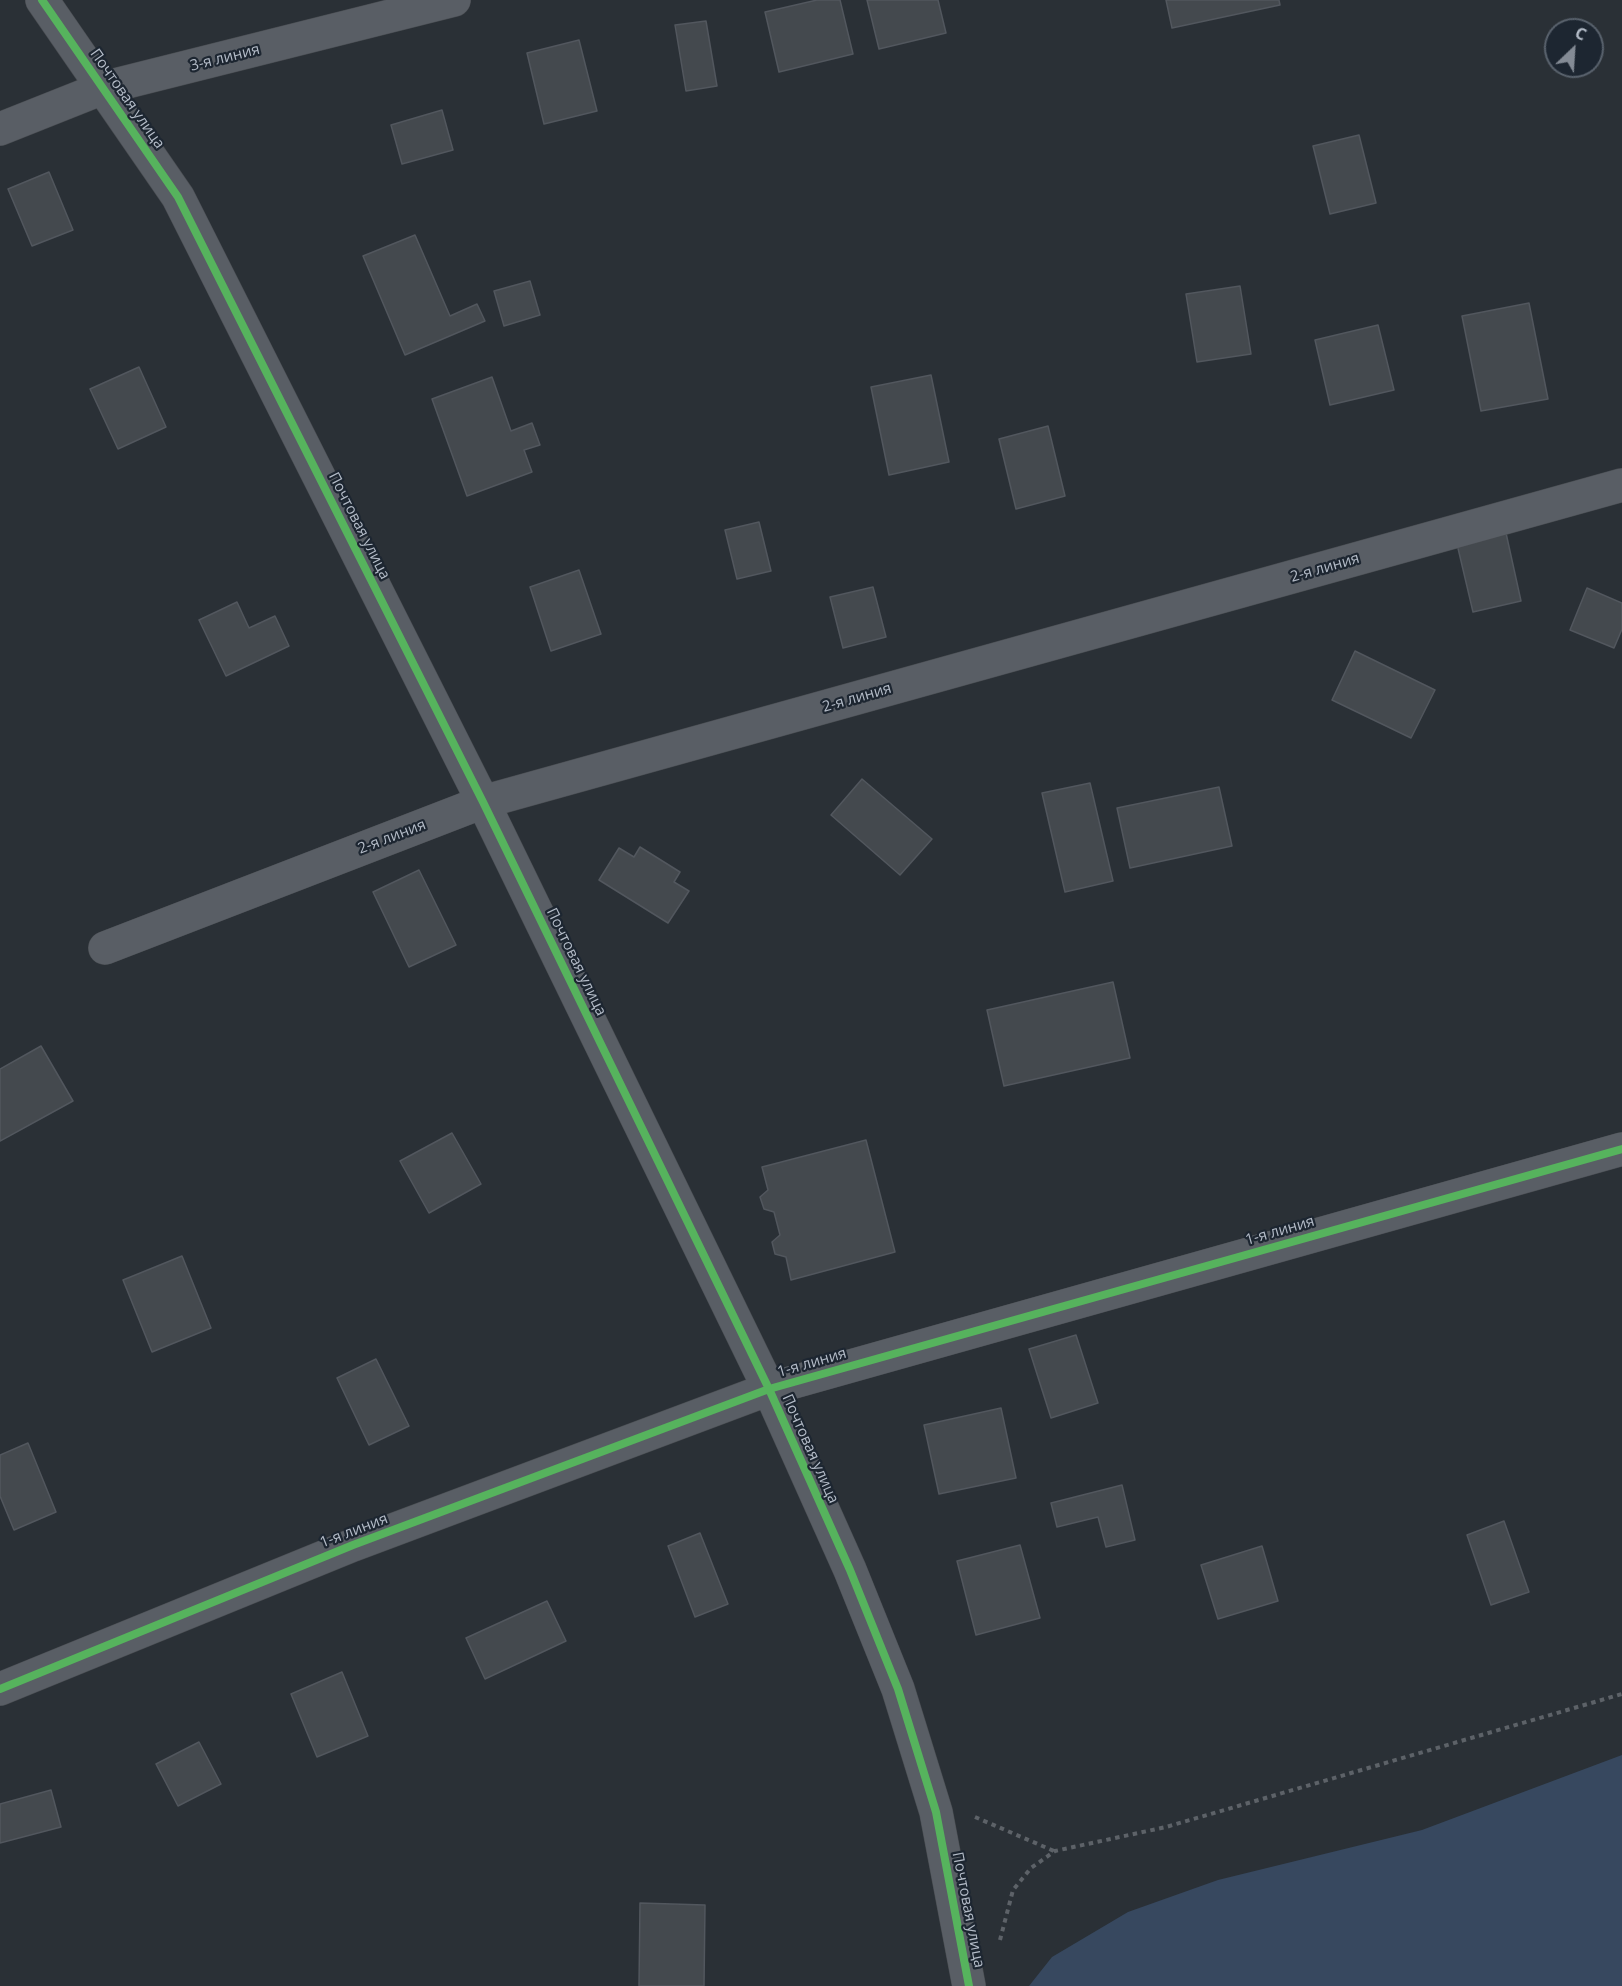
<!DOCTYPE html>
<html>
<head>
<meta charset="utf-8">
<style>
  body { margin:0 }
  #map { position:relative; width:1622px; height:1986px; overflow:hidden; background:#2a3036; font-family:"Open Sans",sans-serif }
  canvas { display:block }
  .north { position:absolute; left:1544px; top:18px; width:60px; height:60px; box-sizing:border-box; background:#1d2631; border:2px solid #59626d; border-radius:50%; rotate:25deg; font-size:16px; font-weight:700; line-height:24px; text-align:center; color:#b4bcc8 }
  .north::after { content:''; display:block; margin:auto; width:21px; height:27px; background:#848b95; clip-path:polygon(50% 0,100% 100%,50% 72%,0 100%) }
</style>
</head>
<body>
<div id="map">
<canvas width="1622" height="1986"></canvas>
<div class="north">С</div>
</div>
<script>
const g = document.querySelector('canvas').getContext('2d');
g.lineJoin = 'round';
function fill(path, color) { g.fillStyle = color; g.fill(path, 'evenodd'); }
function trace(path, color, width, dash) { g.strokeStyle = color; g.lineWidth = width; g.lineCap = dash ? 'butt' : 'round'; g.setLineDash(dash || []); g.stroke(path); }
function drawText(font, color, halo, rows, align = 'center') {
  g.font = font + ' "Open Sans",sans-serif'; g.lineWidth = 4.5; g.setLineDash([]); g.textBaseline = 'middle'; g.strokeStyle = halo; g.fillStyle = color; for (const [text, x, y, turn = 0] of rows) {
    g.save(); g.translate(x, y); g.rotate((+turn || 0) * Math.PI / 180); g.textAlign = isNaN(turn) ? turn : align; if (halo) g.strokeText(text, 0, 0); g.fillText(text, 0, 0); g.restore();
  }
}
const water = new Path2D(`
  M1622,1755V1986H1029L1052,1957L1128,1912L1218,1880L1422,1830Z`);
const building = new Path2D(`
  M817,0H840L853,54L779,72L765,12Z
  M867,0H938L946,33L879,49Z
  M1166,0H1279L1280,5L1172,28Z
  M706,21L717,86L686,91L675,25Z
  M579,40L597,111L544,124L527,53Z
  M442,110L453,150L402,164L391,125Z
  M1359,135L1376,203L1330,214L1313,146Z
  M49,172L73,230L32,246L8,189Z
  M415,235L450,316L477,304L485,321L405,355L363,256Z
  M530,281L540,315L504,326L494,291Z
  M1240,286L1251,354L1197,362L1186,294Z
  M1529,303L1548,399L1481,411L1462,316Z
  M1378,325L1394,390L1330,405L1315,340Z
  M139,367L166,427L118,449L90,389Z
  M931,375L949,462L889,475L871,387Z
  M492,377L511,431L532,423L540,445L524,450L532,472L467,496L432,399Z
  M1048,426L1065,496L1016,509L999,439Z
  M759,522L771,571L737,579L725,530Z
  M1506,533L1521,601L1473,612L1457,544Z
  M579,570L601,634L551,651L530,587Z
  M873,587L886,637L843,648L830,597Z
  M1587,588L1622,603V629L1614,648L1570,630Z
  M237,602L249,628L275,616L289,646L226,676L199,620Z
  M1355,651L1435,690L1411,738L1332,700Z
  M862,779L932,839L900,875L831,815Z
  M1090,783L1113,881L1065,892L1042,793Z
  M1219,787L1232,846L1130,868L1117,808Z
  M640,847L680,872L674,882L689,891L668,923L599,880L619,848L634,857Z
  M419,870L456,945L409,967L373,892Z
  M1113,982L1130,1058L1004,1086L987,1010Z
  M41,1046L73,1101L0,1141V1069Z
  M452,1133L481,1184L429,1213L400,1161Z
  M866,1140L895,1252L791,1280L786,1257L775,1254L772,1242L780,1235L774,1212L764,1209L760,1197L768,1190L762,1167Z
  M182,1256L211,1328L152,1352L123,1280Z
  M1076,1335L1098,1403L1051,1418L1029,1349Z
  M376,1359L409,1426L369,1445L337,1378Z
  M1001,1408L1016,1478L939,1494L924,1425Z
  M28,1443L56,1512L14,1530L0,1496V1455Z
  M1122,1485L1135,1540L1106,1547L1098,1517L1057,1527L1051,1503Z
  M1504,1521L1529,1592L1491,1605L1467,1535Z
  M700,1533L728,1604L695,1617L668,1546Z
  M1020,1545L1040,1618L976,1635L957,1561Z
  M1262,1546L1278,1601L1218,1619L1201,1565Z
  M547,1601L566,1641L485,1679L466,1638Z
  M342,1672L368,1736L317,1757L291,1694Z
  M199,1742L221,1784L178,1806L156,1764Z
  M51,1790L61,1827L0,1843V1804Z
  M640,1903L705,1905L704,1986H639Z`);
const path = new Path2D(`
  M975,1817L1054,1851
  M1000,1940L1013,1890L1031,1868L1055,1851L1166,1827L1622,1694`);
const minor = new Path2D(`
  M42,0L178,197L483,802L769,1389L850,1570L898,1689L936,1812L969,1986
  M0,129L103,88L454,0
  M105,948L483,802L1622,485
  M0,1689L353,1545L769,1389L1622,1149`);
const cycleway = new Path2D(`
  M42,0L178,197L483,802L769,1389L850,1570L898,1689L936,1812L969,1986
  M0,1689L353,1545L769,1389L1622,1149`);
const streetNames = [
  ["3-я линия",225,58,-14],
  ["Почтовая улица",127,99,55],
  ["Почтовая улица",359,526,63],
  ["2-я линия",1325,568,-16],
  ["2-я линия",857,698,-16],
  ["2-я линия",392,837,-21],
  ["Почтовая улица",576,962,64],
  ["1-я линия",1280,1231,-16],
  ["1-я линия",812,1363,-16],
  ["Почтовая улица",810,1449,66],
  ["1-я линия",354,1531,-21],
  ["Почтовая улица",968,1910,79]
];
fill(water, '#37485f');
fill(building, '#44494e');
trace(building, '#52575e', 1.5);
trace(minor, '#484c51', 34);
trace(path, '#5d6268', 4, [4.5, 4.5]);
trace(minor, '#595e65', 33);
trace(cycleway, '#56b35d', 8);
drawText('15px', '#b4bcc8', '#1d2631', streetNames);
</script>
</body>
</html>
